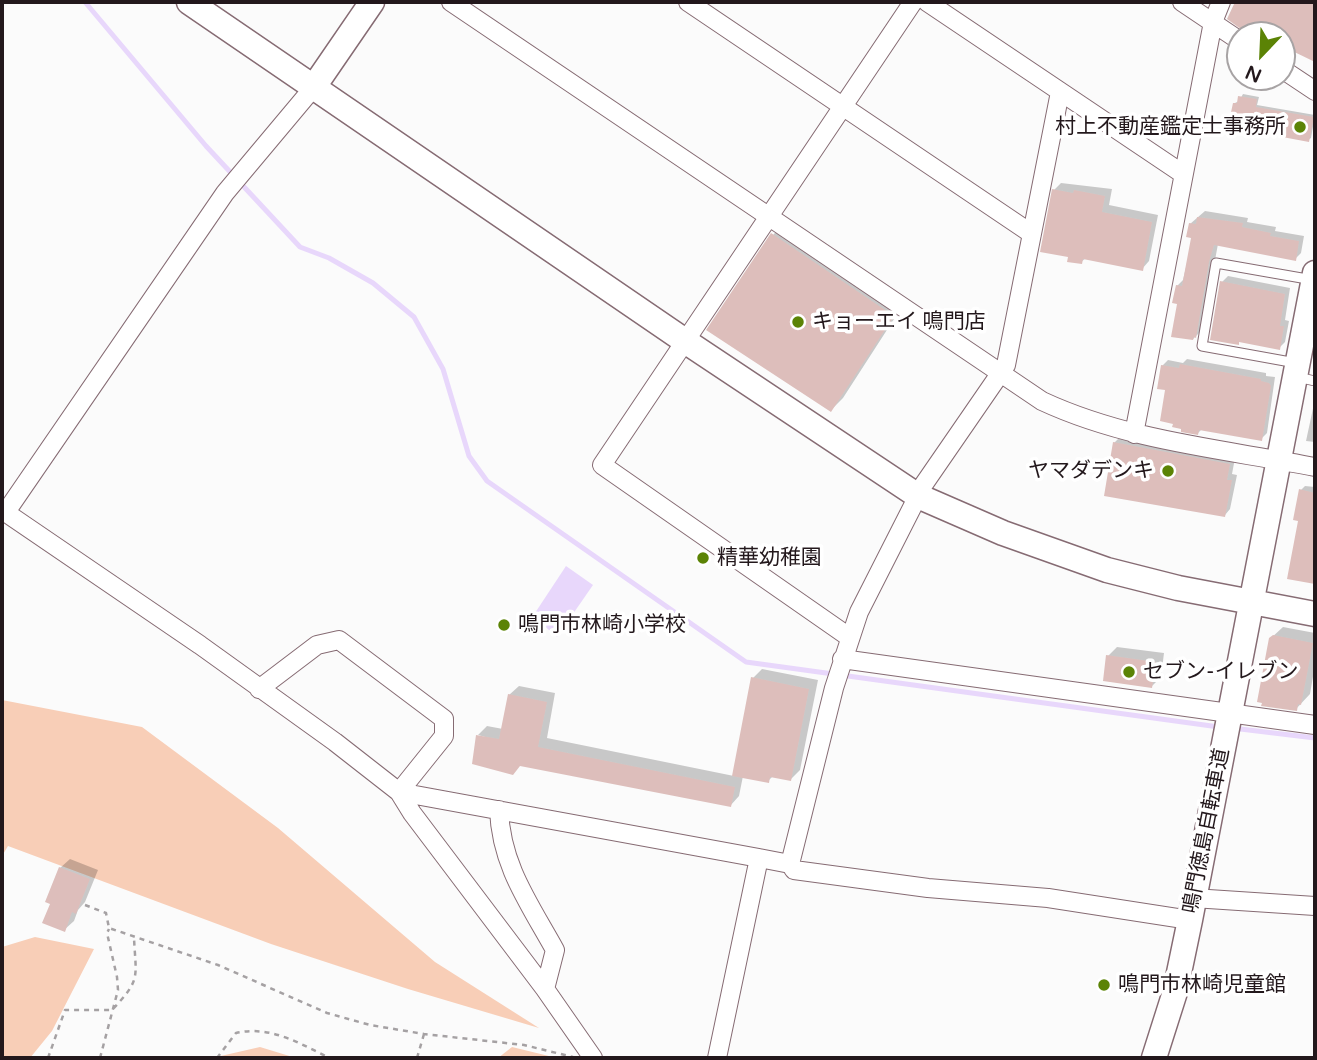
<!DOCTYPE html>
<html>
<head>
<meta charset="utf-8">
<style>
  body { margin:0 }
  #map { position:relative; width:1317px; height:1060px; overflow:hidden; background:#fbfbfb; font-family:"Varela Round",sans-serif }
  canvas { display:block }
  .frame { position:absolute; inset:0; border:4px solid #23181c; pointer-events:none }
  .north { position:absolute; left:1226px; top:21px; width:70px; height:70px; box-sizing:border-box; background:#fff; border:2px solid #a7a3a4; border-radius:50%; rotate:203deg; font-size:19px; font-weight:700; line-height:28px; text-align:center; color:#23181c }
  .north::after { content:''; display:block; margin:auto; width:24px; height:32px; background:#5b8305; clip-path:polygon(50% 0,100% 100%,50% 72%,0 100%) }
</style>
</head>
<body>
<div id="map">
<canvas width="1317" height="1060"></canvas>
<div class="frame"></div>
<div class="north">N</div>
</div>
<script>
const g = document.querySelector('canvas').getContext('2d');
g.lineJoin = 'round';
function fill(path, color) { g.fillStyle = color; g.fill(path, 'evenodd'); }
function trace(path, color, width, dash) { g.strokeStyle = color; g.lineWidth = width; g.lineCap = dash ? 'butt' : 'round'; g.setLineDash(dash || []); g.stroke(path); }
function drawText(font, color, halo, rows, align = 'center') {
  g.font = font + ' "Varela Round","Noto Sans JP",sans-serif'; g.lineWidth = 7; g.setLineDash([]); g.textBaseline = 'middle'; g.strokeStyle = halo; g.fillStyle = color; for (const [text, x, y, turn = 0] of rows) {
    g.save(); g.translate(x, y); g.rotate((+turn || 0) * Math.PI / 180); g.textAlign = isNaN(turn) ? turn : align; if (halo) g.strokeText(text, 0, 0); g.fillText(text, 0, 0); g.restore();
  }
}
const green = new Path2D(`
  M2,700L142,727L278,828L435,962L539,1028L408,989L271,944L8,846L2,856Z
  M35,937L94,949L52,1031L30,1058H2V947Z
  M260,1047L296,1058H212Z
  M512,1047L557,1058H498Z`);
const water = new Path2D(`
  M566,566L593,585L557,637L533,616Z`);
const shadow = new Path2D(`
  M1237,2H1315V60L1282,47V35H1252L1229,18Z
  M1243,94L1259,97L1257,105L1315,115L1311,138L1308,140L1280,130L1235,103L1239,101Z
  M1061,183L1112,189L1109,205L1158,215L1149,261L1142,269L1086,258L1081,262L1054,190Z
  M1205,211L1248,218L1247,222L1276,227L1275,231L1304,236L1301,253L1295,259L1218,244L1202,330L1193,339L1179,303L1177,286L1183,280L1193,237L1190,224Z
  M785,222L905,302L843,398L831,410L773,235Z
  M1228,276L1290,288L1285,320L1289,321L1285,342L1279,348L1222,282Z
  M1187,359L1266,373V376L1275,377L1267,433L1261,439L1202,429L1198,433L1167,389L1162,366L1168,360L1183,363Z
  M1315,399V442L1306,441Z
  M1120,437L1235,458L1232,474L1237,475L1230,509L1225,515L1114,443Z
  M1305,486L1315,487V582L1289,577L1301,519V490Z
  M1283,627L1315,633V665L1310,694L1296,709L1270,639Z
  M1117,647L1164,653L1161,677L1152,686L1108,656Z
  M762,669L818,680L800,770L791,779L773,776L768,781L743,776L739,796L730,806L478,735L487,726L503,729L509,695L519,686L555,693L547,738L734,776L753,678Z
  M70,859L98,870L85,902L78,910L74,921L64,930L52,903L60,868Z`);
const stream = new Path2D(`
  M85,2L206,146L300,247L329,258L373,283L414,317L443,369L469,456L487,481L746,662L1219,727
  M1232,728L1315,738`);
const building = new Path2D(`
  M1235,2H1315V62L1282,46V35H1249L1227,19Z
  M1238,96L1257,99L1256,107L1314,117L1309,142L1277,136L1278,131L1233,123L1234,118L1230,117L1233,103H1237Z
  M1052,189L1073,193L1074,190L1105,196L1102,212L1152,222L1143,271L1083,259L1082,264L1067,262L1068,257L1040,252Z
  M1197,217L1243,223L1242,227L1271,233L1270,236L1299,241L1296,261L1214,245L1209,262L1196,338L1194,337L1193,340L1171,337L1177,304L1172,303L1176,285L1182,286L1191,238L1186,237L1189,223L1196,224Z
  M771,233L894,316L831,412L706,330Z
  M1220,281L1285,294L1280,326H1284L1280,350L1239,342V345L1210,340Z
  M1180,364L1261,379V381L1269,383L1271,386L1262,441L1199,430L1198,435L1181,432V429L1172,427L1173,424L1160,421L1165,390L1157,389L1161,365L1179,368Z
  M1113,442L1230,464L1227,480H1232L1225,517L1104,496Z
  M1299,489L1315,493V584L1287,579L1298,521L1293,520Z
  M1273,635L1313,643L1301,705L1298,704L1297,711L1261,706L1262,703L1257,702L1269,638Z
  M1106,655L1156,662L1152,688L1103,681Z
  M751,677L809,689L791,781L770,777L769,783L732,776Z
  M508,694L547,702L538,747L735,787L731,807L520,766L513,775L472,764L476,735L499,739Z
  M59,867L90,879L76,914L72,912L65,932L42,923L50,904L45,902Z`);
const path = new Path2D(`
  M85,905L106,913L109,928L218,965L327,1013L370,1025L424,1034L524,1045L573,1057
  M48,1058L65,1010H112C141,979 136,979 134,938
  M100,1058L118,990L117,977L107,933L109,929
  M217,1058L236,1033C271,1025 300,1044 330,1058
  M417,1058L424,1034`);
const lane = new Path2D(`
  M1296,363L1202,346L1216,263L1313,280
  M1297,377L1315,381`);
const street = new Path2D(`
  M451,2L1042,401C1128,441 1223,449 1315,467
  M688,2L1032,234
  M927,2L1183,174
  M1182,2L1240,41
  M1282,69L1315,91
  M1134,434L1213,22L1221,2
  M2,510L200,645L335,742L399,792L412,813L545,989L593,1058
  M6,512L225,193L313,88
  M849,637L602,465L913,2
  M842,659L1315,725
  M259,689L317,645L339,640L444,719V736L399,792
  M399,792L759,858L790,864L794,870L928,888L1048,898L1190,920
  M499,810C501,865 529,903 555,950L545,989
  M790,864L834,688L859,612L924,484L1006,365L1060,92
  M1193,898L1315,906
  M717,1058L759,858`);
const secondary = new Path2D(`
  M189,2L685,341L918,496L1003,533L1107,570L1178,588L1315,614
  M313,88L372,2
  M1154,1058L1175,992L1190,920L1315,273`);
const markers = [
  [1300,127,7,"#5b8305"],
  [798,322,7,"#5b8305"],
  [1168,471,7,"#5b8305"],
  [703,558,7,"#5b8305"],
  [504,625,7,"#5b8305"],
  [1129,672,7,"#5b8305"],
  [1104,985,7,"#5b8305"]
];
const poiNames = [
  ["村上不動産鑑定士事務所",1286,127,"right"],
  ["キョーエイ 鳴門店",812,322],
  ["ヤマダデンキ",1154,471,"right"],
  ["精華幼稚園",717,558],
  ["鳴門市林崎小学校",518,625],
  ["セブン-イレブン",1143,672],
  ["鳴門市林崎児童館",1118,985]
];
const streetNames = [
  ["鳴門徳島自転車道",1207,831,-79]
];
fill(green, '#f8ceb7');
fill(water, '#e8d7fb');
fill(shadow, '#0003');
trace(stream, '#e8d7fb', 5);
fill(building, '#ddbebb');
trace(lane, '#866b73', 11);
trace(street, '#866b73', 20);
trace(secondary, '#866b73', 27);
trace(path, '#a5a1a3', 2.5, [5, 5]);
trace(lane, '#fff', 9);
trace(street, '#fff', 18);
trace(secondary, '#fff', 24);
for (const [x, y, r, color] of markers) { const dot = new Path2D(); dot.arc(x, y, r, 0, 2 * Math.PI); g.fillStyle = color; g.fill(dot); trace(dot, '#fff', 2.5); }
drawText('21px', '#23181c', '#fff', poiNames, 'left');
drawText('21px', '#23181c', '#fff', streetNames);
</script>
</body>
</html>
